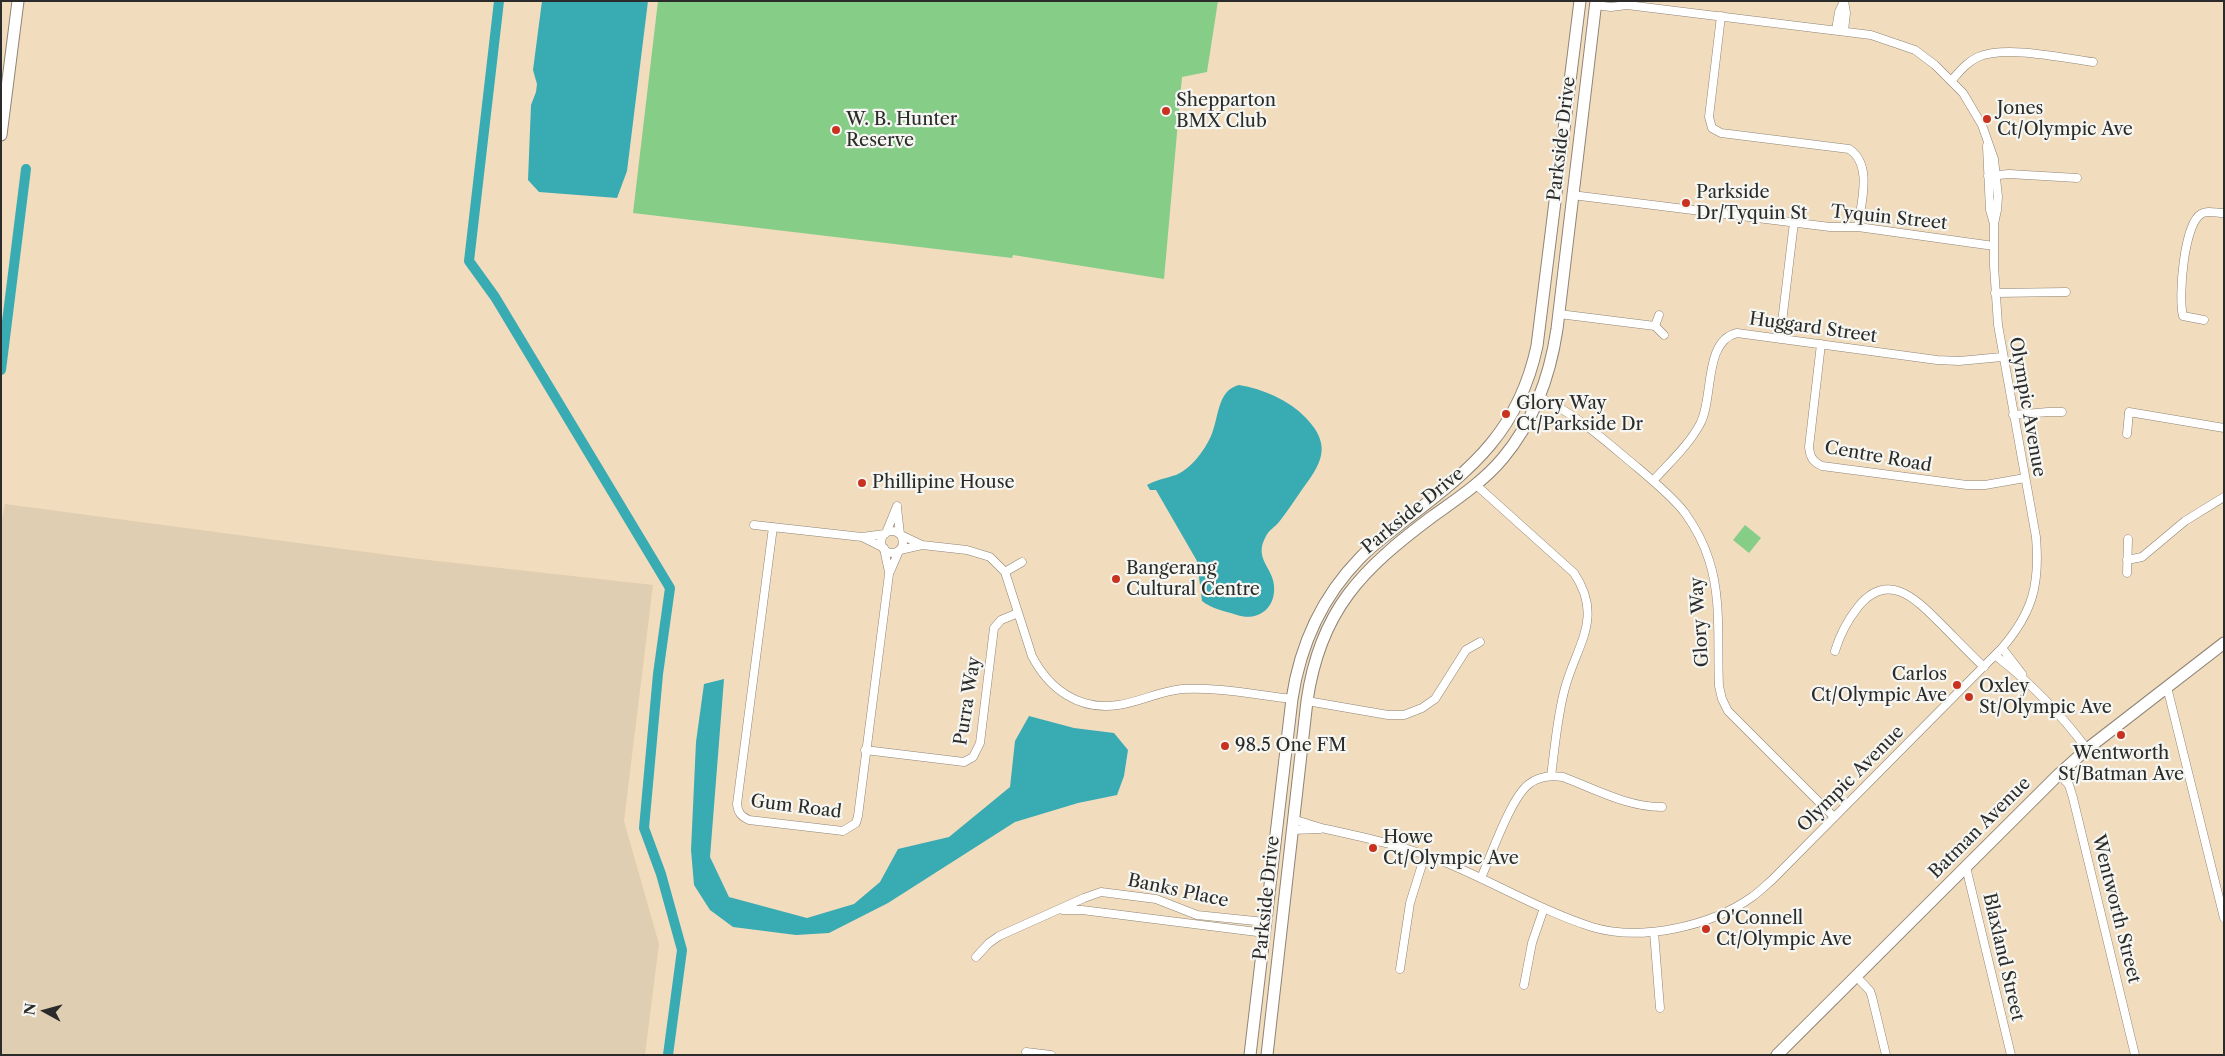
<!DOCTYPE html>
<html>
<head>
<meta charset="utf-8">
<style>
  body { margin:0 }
  #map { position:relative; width:2225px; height:1056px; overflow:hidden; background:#f2dcbe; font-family:"Libre Caslon Text",serif }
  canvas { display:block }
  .frame { position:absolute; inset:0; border:2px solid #2b2b2b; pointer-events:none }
  .north { position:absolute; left:20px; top:986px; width:50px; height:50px; -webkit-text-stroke:4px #f6f6f2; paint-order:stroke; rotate:277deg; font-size:14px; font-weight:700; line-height:20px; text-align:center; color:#2b2b2b }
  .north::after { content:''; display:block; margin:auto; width:18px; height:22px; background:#2b2b2b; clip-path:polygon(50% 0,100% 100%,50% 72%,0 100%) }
</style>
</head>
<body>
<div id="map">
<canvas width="2225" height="1056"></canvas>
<div class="frame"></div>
<div class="north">N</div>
</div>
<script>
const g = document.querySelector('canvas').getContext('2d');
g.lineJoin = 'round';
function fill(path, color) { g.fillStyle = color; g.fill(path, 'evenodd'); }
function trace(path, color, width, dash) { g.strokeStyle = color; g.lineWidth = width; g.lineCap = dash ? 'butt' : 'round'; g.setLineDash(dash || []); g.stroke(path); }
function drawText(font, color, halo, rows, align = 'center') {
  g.font = font + ' "Libre Caslon Text",serif'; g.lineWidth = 4.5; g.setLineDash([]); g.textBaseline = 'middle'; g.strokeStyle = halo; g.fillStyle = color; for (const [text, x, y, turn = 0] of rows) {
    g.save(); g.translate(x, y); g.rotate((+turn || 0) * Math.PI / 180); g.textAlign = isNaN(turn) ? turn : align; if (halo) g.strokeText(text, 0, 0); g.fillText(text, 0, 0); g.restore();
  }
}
const built = new Path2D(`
  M5,504L419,559L653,585L624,821L659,944L645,1055H1V524Z`);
const green = new Path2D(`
  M658,1H1218L1207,72L1182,77L1164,279L1013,255L1012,258L633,213Z
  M1745,525L1761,538L1749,553L1733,540Z`);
const water = new Path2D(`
  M542,1H648L627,171L617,198L539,192L528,180L531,105L536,92L537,84L533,70Z
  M1239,385C1263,389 1289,400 1306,418C1333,446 1321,464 1301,491C1294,501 1287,512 1279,522C1275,527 1269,530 1266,536C1253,559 1273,567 1274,586C1276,608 1258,622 1237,615C1225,611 1212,609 1202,601L1197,561L1156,490H1150L1147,485C1156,480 1166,478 1176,475C1192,468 1204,451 1211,436C1219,418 1217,390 1239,385Z
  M724,679L710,857L729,897L807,918L854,904L880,882L898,849L949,837L1010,787L1015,741L1029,716L1074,728L1114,733L1128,750L1124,776L1117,795L1078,803L1015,822L888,903L829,933L796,935L733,927L710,910L694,885L691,850L696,742L704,684Z`);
const canal = new Path2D(`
  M499,1L469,261L495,297L670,588L658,674L644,828L661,874L682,950L668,1055
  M1,370L26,169`);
const street = new Path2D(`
  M1844,1L1846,13L1844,31
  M1721,16L1709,117L1712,128L1721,133L1849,149C1873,164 1861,203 1858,227
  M1836,30L1839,12L1844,1
  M1952,80C1960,71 1967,62 1978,57C2006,45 2062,58 2093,62
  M1987,146L1990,210L1994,224
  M1988,176L2009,174L2077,178
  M1572,195L1830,227H1858L1994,246
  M1995,293L2066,292
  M1559,314L1655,326
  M1659,315L1655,326L1664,335
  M2204,320L2183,316C2178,297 2184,224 2201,214C2207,210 2216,213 2224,213
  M1780,339L1794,222
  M1821,344L1809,447C1810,457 1813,462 1822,466L1967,485H1985L2025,478
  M1539,397C1578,415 1605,441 1638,468C1654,482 1672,496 1685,513C1695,527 1704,544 1709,560C1722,599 1717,646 1719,686L1722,699L1728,711L1834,817
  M2013,415L2048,412H2062
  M2127,434L2129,412L2224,428
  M1653,481C1669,463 1689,445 1700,424C1714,399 1703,341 1737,333L1937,360L1959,361L2002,357
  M1475,484L1574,573C1604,618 1577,644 1565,688C1557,717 1555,747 1551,776
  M897,508L900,534
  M754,525L862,537L885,534
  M773,527L737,804C738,813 741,816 749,820L843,831L856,823L858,816L889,574L899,551
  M881 542a11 11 0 1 1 22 0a11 11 0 1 1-22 0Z
  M886,533L897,506
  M901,535L922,545
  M862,537L884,548
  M884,549L889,572
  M900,550L922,545L967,550L990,557L1005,572L1032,656C1049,689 1079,711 1118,705C1140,702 1160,691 1182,689C1218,687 1256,695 1292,699
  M2127,560L2142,557L2185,521L2224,497
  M1005,572L1022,562
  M2127,573L2128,539
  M2002,648L2022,674
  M1835,651C1840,634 1847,621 1858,607C1888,570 1916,599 1940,623C1955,638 1969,653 1984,667
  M1996,656C2031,683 2060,713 2087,749
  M2167,687L2224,918
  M1307,701L1388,715H1404L1422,708L1435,699L1466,650L1480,642
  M865,750L964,762L973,757L980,743L994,628L1001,620L1018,613
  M2059,774L2069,785L2073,798L2135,1055
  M1294,820C1305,822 1315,827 1326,829C1367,838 1408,847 1447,863C1495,883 1542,911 1592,927C1641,942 1711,926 1752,897C1759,892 1765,886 1772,880L2002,648C2033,612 2040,584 2036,537L1998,325L1994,266V224L1997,210L1998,197L1994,159L1982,125L1963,93L1935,65L1915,50L1871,35L1627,5L1611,7L1595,5
  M1292,830L1320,829
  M1966,867L2011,1055
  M1481,878C1491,856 1511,797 1529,784C1539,776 1550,775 1563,777C1595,789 1627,807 1662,807
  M1063,910H1082L1265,933
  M1654,932L1660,1008
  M976,957L989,943L999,936L1084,898L1101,892L1156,899L1197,915L1265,922
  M1400,969L1410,903L1425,855
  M1856,976L1870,991L1872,997L1886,1055
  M1524,985L1532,943L1544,908
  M1026,1052L1051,1055`);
const secondary = new Path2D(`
  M1,135L18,1
  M1250,1055L1292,699C1300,646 1322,597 1360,558C1374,543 1393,530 1409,517C1474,467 1519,430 1537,346L1580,1
  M1267,1055L1307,701C1320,610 1362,569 1433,516C1457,499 1484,481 1503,458C1534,421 1550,376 1557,329L1596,1
  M1777,1055L2059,774L2087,749L2224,643`);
const markers = [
  [1166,111,5,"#c8321e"],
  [1987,119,5,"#c8321e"],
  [836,130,5,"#c8321e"],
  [1686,203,5,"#c8321e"],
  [1506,414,5,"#c8321e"],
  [862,483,5,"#c8321e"],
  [1116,579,5,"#c8321e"],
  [1957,685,5,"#c8321e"],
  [1969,697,5,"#c8321e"],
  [2121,735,5,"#c8321e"],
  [1225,746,5,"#c8321e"],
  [1373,848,5,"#c8321e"],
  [1706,929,5,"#c8321e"]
];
const poiNames = [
  ["Shepparton",1176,101],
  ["BMX Club",1176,122],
  ["Jones",1997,109],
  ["Ct/Olympic Ave",1997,130],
  ["W. B. Hunter",846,120],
  ["Reserve",846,141],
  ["Parkside",1696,193],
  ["Dr/Tyquin St",1696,214],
  ["Glory Way",1516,404],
  ["Ct/Parkside Dr",1516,425],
  ["Phillipine House",872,483],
  ["Bangerang",1126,569],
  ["Cultural Centre",1126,590],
  ["Carlos",1947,675,"right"],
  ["Ct/Olympic Ave",1947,696,"right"],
  ["Oxley",1979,687],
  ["St/Olympic Ave",1979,708],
  ["98.5 One FM",1235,746],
  ["Wentworth",2121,754,"center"],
  ["St/Batman Ave",2121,775,"center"],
  ["Howe",1383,838],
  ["Ct/Olympic Ave",1383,859],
  ["O'Connell",1716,919],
  ["Ct/Olympic Ave",1716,940]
];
const streetNames = [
  ["Parkside Drive",1562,139,-83],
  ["Tyquin Street",1889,218,6],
  ["Huggard Street",1813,328,8],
  ["Olympic Avenue",2027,407,80],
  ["Centre Road",1878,457,10],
  ["Parkside Drive",1413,511,-39],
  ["Glory Way",1700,622,-94],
  ["Purra Way",968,701,-81],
  ["Olympic Avenue",1851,779,-45],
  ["Gum Road",796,807,7],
  ["Batman Avenue",1980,828,-45],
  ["Banks Place",1178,891,12],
  ["Parkside Drive",1267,898,-84],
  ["Wentworth Street",2116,909,76],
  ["Blaxland Street",2003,957,77]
];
fill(built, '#dfceb1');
fill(green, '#86cd88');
fill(water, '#39abb3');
trace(canal, '#39abb3', 10);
trace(street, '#8e8474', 9);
trace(secondary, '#8e8474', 13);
trace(street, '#fff', 8);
trace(secondary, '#fff', 11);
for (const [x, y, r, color] of markers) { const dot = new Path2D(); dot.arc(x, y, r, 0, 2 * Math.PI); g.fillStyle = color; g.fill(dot); trace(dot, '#f6f6f2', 2); }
drawText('18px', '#2b2b2b', '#f6f6f2', poiNames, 'left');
drawText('18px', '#2b2b2b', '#f6f6f2', streetNames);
</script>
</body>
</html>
